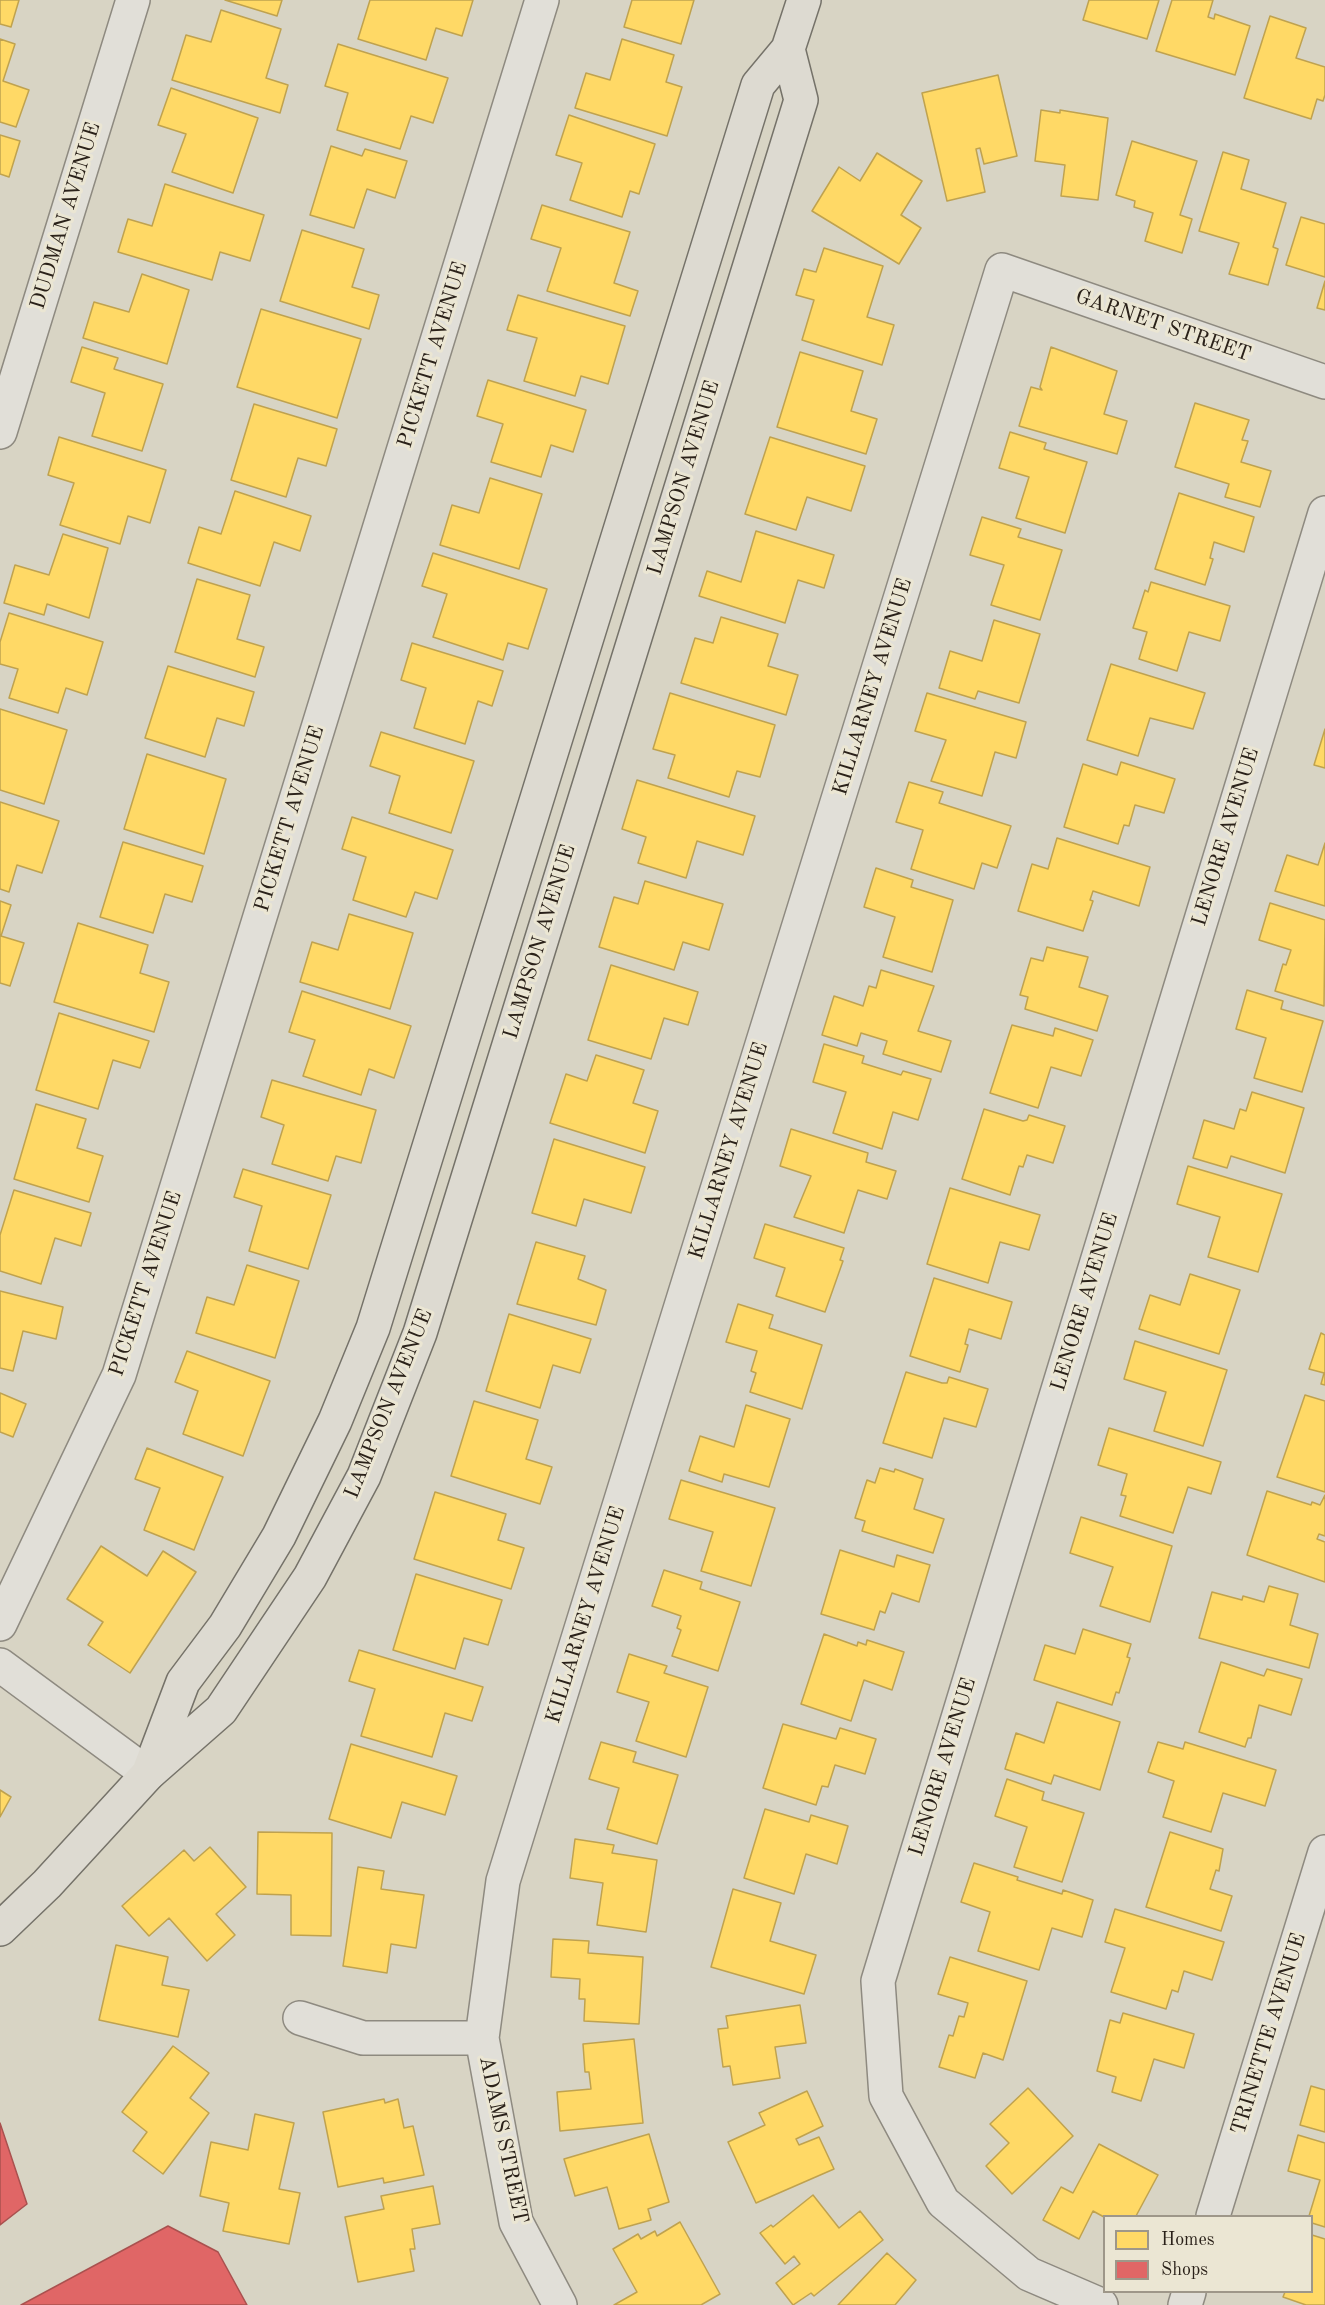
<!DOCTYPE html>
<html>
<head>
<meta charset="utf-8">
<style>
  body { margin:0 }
  #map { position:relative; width:1325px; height:2305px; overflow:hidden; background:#d8d4c4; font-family:"Old Standard TT",serif }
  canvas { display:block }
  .legend { position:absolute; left:1103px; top:2215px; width:210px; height:78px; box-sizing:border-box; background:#ebe6d3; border:2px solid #9e9789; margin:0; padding:8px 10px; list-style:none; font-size:18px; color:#2a2119 }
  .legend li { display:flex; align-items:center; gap:12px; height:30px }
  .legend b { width:30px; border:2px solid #9e9789 }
</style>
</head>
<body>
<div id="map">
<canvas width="1325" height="2305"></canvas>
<ul class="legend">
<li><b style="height:16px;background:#ffd966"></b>Homes</li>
<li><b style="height:16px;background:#e06666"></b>Shops</li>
</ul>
</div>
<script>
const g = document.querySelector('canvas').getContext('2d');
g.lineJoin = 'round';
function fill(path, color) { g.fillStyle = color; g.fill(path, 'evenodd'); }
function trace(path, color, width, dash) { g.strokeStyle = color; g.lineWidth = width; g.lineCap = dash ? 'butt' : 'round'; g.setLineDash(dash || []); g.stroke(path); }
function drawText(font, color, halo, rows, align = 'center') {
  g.font = font + ' "Old Standard TT",serif'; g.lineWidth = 6; g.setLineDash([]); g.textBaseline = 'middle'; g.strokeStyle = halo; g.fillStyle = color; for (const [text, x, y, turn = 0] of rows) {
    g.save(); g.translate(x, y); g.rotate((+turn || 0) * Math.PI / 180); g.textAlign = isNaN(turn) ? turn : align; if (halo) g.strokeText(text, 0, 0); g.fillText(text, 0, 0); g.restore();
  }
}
const homes = new Path2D(`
  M0,0H19L11,27L0,24Z
  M225,0H282L277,16Z
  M370,0H473L462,36L436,28L426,60L358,39Z
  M632,0H694L681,44L624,27Z
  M1089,0H1159L1147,39L1083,20Z
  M1172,0H1213L1208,17L1214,19L1215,14L1250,26L1235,75L1156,51Z
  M221,10L281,29L266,78L288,85L280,113L172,80L186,35L211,42Z
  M1270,16L1306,28L1296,58L1325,67V95L1323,101L1317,99L1311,119L1244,98Z
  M0,39L15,44L3,81L29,90L16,127L0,122Z
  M622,39L674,55L666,82L682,87L667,136L575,108L586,73L610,80Z
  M338,44L448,78L433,123L411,116L400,149L337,130L348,93L325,86Z
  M998,75L1017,156L984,164L980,148L976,149L985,192L947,201L922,93Z
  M171,88L258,118L233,193L172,172L186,134L158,125Z
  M1041,110L1060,113V110L1108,118L1098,200L1061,196L1065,165L1035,161Z
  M569,115L655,144L639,194L630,191L622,217L570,200L582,163L556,155Z
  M0,135L20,141L9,177L0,174Z
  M1132,141L1197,161L1180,215L1192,219L1182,253L1145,241L1153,213L1134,207L1135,201L1116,195Z
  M331,146L362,156L365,149L407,161L395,198L367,189L354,228L310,215Z
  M1223,152L1249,160L1241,189L1286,203L1273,247L1278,249L1268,285L1229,274L1239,243L1199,231Z
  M877,153L922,181L901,215L921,228L899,264L812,211L839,167L860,181Z
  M165,184L264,215L250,261L220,252L212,280L118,252L128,219L152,226Z
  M542,205L630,232L614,283L638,291L630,316L547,291L561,248L531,239Z
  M1301,217L1325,224V277L1286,265Z
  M302,230L364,249L352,287L379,295L369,329L280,301Z
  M824,248L883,266L867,317L894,325L882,365L802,340L814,300L796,295L804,269L816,272Z
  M142,274L189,290L167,364L83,338L94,302L129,312Z
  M1325,281V310L1317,308Z
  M518,295L625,326L608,384L581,376L575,396L524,381L537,338L507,330Z
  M261,309L361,339L337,418L237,387Z
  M82,347L118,358L114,369L163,384L142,451L92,436L105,393L71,382Z
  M1051,347L1117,371L1104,414L1127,421L1117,454L1019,426L1031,387L1042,390L1040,387Z
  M800,352L863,371L851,411L877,419L866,454L777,427Z
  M488,380L586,410L573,452L551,445L541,477L491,462L503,424L477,416Z
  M1195,403L1249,420L1242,440L1248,441L1241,462L1271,471L1260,507L1225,497L1229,484L1175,467Z
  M254,404L337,429L326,466L298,458L286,497L231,480Z
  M1010,432L1046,443L1044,449L1087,462L1065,533L1016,518L1029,477L999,468Z
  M59,437L166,470L150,523L128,516L120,544L60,525L74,483L48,475Z
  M770,437L865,466L851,511L807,497L796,530L745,514Z
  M490,478L542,494L519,569L440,545L452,505L479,513Z
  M235,491L311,516L300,551L274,542L260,586L188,563L199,527L221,534Z
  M1179,493L1254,517L1244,552L1214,542L1210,558L1213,559L1205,585L1155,569Z
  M982,517L1021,529L1018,537L1062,550L1040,620L991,605L1004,565L970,555Z
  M756,531L834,555L824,588L798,580L785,623L699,596L707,571L741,582Z
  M63,534L108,548L89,618L47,604L44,615L4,603L15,565L49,575Z
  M433,553L547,589L528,649L508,643L503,660L433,637L447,594L422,586Z
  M197,579L250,595L237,639L264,647L255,677L175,652Z
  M1151,582L1230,606L1220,641L1189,632L1177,671L1139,659L1147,632L1133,628L1145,590L1148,592Z
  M9,613L103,642L87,695L66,688L58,713L9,698L18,669L0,664V642Z
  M721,617L778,634L768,666L798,675L786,715L681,683L695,638L713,643Z
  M994,620L1040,634L1019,703L978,691L975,699L939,688L950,651L982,661Z
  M412,643L503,671L492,706L478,701L465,744L414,728L426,688L401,680Z
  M1111,664L1205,693L1193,729L1150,718L1138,756L1087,740Z
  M168,666L254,692L244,726L217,718L205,757L145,738Z
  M670,693L775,725L760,777L737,771L729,797L668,778L675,755L653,749Z
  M927,693L1026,722L1016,758L995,752L982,796L931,781L946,740L915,731Z
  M0,709L67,730L44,804L0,790Z
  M1325,729V768L1314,765Z
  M381,732L474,761L451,833L389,813L400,776L370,766Z
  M147,754L226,779L204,854L124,829Z
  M1121,762L1175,779L1164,813L1135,805L1129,826L1124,825L1118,844L1064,827L1083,764L1117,775Z
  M637,780L755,816L743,855L697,841L686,878L638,863L646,837L622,829Z
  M909,782L943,792L939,803L1011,826L997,868L982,863L974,889L911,869L923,830L896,822Z
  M0,802L59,821L42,873L17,865L9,892L0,889Z
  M352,817L453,850L437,899L415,892L406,917L353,900L366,857L342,849Z
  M1057,838L1150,867L1139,906L1093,891L1090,900L1093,901L1083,931L1018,911L1032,864L1048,869Z
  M123,842L203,866L192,902L165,894L153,933L100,917Z
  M1325,843V906L1275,891L1287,855L1318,865Z
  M876,868L913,880L911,887L953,900L932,972L883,957L895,917L864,907Z
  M645,881L723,904L709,950L683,942L674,970L599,947L614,897L638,904Z
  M0,901L11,905L1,936L24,943L10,986L0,983Z
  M1270,903L1325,920L1324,1006L1275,991L1283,964L1286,965L1291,950L1259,940Z
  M349,914L413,933L390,1009L300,982L312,942L338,950Z
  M78,923L148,945L140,973L169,982L154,1032L54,1002Z
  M1047,947L1088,957L1079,987L1108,996L1097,1031L1025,1009L1028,997L1020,995L1031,958L1043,961Z
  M611,965L698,992L688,1025L664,1018L651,1059L588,1040Z
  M881,970L934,986L918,1031L951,1041L941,1072L883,1054L887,1041L861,1033L857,1046L822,1035L834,996L863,1006L869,986L876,988Z
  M1247,990L1283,1001L1281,1009L1323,1021L1302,1092L1254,1078L1266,1038L1236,1029Z
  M302,991L411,1026L394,1078L369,1069L361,1095L303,1076L315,1040L289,1032Z
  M59,1013L149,1041L140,1068L113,1060L98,1109L36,1090Z
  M1012,1025L1053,1036L1055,1028L1093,1040L1081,1076L1051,1067L1038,1108L990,1093Z
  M824,1044L864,1056L862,1063L901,1075L903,1071L931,1079L918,1120L893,1112L882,1149L833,1133L846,1092L813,1082Z
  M596,1055L644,1070L633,1103L658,1111L645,1153L550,1123L566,1074L587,1081Z
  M272,1080L376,1110L361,1163L336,1156L328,1181L272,1164L284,1125L261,1117Z
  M1252,1092L1304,1108L1285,1173L1231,1156L1227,1168L1193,1158L1204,1120L1234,1129L1240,1109L1246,1111Z
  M36,1104L86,1119L77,1148L103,1156L89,1202L14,1179Z
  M984,1109L1023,1121L1027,1120L1029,1115L1065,1126L1053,1163L1027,1155L1023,1167L1019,1166L1010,1195L962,1179Z
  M791,1129L868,1153L866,1162L896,1171L887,1199L858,1190L844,1233L794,1217L811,1176L780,1166Z
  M554,1139L645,1167L631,1213L584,1199L576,1226L532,1213Z
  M1188,1166L1282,1194L1258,1272L1208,1257L1220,1217L1177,1204Z
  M243,1169L331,1195L308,1269L249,1251L262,1206L234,1197Z
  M950,1188L1040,1215L1029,1250L1000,1242L988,1283L927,1264Z
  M14,1190L91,1213L81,1246L55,1238L41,1284L0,1271V1235Z
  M765,1224L844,1248L840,1260L843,1261L825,1312L776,1296L785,1268L754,1258Z
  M536,1242L585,1256L578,1279L606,1290L596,1325L517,1304Z
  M247,1265L299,1281L275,1358L196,1333L207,1297L234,1305Z
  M1190,1274L1240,1290L1219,1354L1139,1329L1150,1295L1180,1305Z
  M934,1278L1012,1302L1001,1339L969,1329L965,1344L968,1345L960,1372L910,1356Z
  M0,1291L63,1307L56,1339L23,1331L13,1371L0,1368Z
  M738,1304L773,1315L769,1328L822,1345L802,1409L750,1392L756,1373L751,1371L757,1351L726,1342Z
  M509,1314L591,1339L580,1373L553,1365L540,1408L486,1391Z
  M1321,1333L1325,1335V1385L1321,1384L1324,1373L1309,1369Z
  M1135,1341L1227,1370L1203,1446L1154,1431L1166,1392L1124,1379Z
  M187,1351L270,1381L243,1456L183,1434L198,1391L175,1382Z
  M906,1372L942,1383H947L949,1377L988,1389L976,1427L944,1418L932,1458L883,1443Z
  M0,1393L26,1404L13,1437L0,1432Z
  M1305,1395L1325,1401V1492L1277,1477Z
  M474,1401L538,1420L526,1459L552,1467L540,1504L451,1476Z
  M746,1405L790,1419L769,1487L724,1474L722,1482L689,1471L700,1436L734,1447Z
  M1109,1428L1221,1462L1211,1494L1188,1487L1173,1533L1120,1516L1126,1496L1121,1495L1127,1474L1098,1465Z
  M147,1448L223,1477L194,1550L144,1530L160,1488L135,1479Z
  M880,1468L894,1472L895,1469L923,1479L914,1509L944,1519L933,1553L862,1531L865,1521L855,1518L867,1480L875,1483Z
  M681,1480L775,1508L751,1586L701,1571L713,1532L669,1519Z
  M1267,1491L1311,1505L1312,1502L1320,1505L1325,1495V1536L1319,1534L1317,1539L1325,1542V1582L1247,1555Z
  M435,1492L506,1514L498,1540L524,1548L511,1589L414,1559Z
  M1081,1517L1172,1546L1150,1622L1100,1606L1113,1567L1070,1553Z
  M101,1546L147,1576L163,1551L196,1572L130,1673L88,1645L103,1622L67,1599Z
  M840,1550L894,1567L897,1555L930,1565L919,1602L892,1593L885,1613L880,1611L874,1630L821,1614Z
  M664,1570L702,1582L700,1589L740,1602L718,1671L672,1656L681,1630L677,1628L681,1616L652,1606Z
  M416,1574L502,1600L488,1645L464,1638L455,1669L393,1650Z
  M1269,1586L1298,1594L1290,1625L1318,1634L1309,1668L1199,1638L1212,1592L1242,1600L1243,1596L1264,1602Z
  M1083,1629L1131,1644L1127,1657L1130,1658L1119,1693L1116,1692L1112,1705L1034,1680L1045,1645L1075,1654Z
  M824,1634L857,1646L858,1642L866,1645L867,1640L904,1652L892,1690L864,1680L851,1721L801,1704Z
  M359,1650L483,1687L472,1721L445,1713L432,1757L361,1736L375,1689L349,1681Z
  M629,1654L667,1666L664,1673L708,1687L686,1757L636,1741L649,1702L617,1692Z
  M1221,1662L1264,1676L1267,1669L1302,1679L1291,1715L1259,1705L1251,1738H1248L1245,1747L1199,1732Z
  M1057,1702L1120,1722L1100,1790L1054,1775L1051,1784L1005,1769L1016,1733L1044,1743Z
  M783,1724L836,1739L840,1728L876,1739L865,1774L835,1765L828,1787L822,1786L816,1805L763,1788Z
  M601,1742L636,1752L633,1762L678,1775L657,1844L607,1829L619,1788L589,1779Z
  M1158,1742L1183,1749L1185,1742L1276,1770L1265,1806L1223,1793L1211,1832L1163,1817L1174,1781L1148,1772Z
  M351,1744L457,1776L445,1815L402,1802L391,1838L329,1819Z
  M1007,1779L1044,1792L1042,1800L1084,1813L1062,1882L1014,1867L1027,1827L995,1816Z
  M0,1790L11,1797L0,1817Z
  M765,1809L809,1822L811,1815L848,1826L837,1864L806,1854L794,1894L744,1878Z
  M258,1832L332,1833L331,1936L291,1935V1895L257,1894Z
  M1170,1832L1223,1849L1219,1871L1216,1870L1210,1889L1232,1896L1221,1931L1146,1907Z
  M575,1839L614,1845L612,1853L657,1860L646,1932L597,1925L603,1883L570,1878Z
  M210,1847L246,1887L216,1914L235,1935L207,1961L169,1918L149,1936L122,1906L184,1850L194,1861Z
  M974,1863L1018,1877L1017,1880L1062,1894L1063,1890L1093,1900L1082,1937L1052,1928L1039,1970L978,1951L990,1912L961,1902Z
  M358,1867L384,1871L381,1889L424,1895L416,1948L391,1944L387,1973L343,1966Z
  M733,1889L781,1903L770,1941L816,1955L804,1994L711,1967Z
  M1115,1909L1224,1942L1212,1980L1184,1971L1178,1992L1172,1990L1166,2009L1111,1992L1125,1948L1105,1942Z
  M553,1939L589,1941L588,1953L643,1957L639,2024L584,2021L585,1999H579L580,1979L551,1977Z
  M116,1945L168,1957L162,1985L189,1990L178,2037L99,2020Z
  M950,1957L1027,1981L1003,2060L983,2053L975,2078L939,2067L949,2035L953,2036L959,2016L964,2017L968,2003L938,1994Z
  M800,2005L806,2043L775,2047L780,2078L733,2085L730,2066L723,2067L718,2029L728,2028L726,2016Z
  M1123,2013L1194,2034L1184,2068L1154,2059L1141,2101L1112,2092L1116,2077L1097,2071L1110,2020L1120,2023Z
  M634,2039L643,2123L560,2131L557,2092L591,2089L589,2072H585L583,2044Z
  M173,2046L209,2073L190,2098L209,2113L163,2174L133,2151L147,2132L122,2112Z
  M1311,2086L1325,2090V2132L1300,2125Z
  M1028,2088L1073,2136L1012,2194L986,2166L1009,2143L990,2124Z
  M807,2091L823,2126L796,2139L799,2145L819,2137L834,2169L756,2203L728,2142L765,2125L759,2113Z
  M384,2099L385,2103L398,2099L404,2128L413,2126L424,2175L384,2183L383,2178L338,2187L323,2112Z
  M255,2114L294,2123L279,2189L300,2193L289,2244L223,2231L229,2203L200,2196L211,2142L248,2150Z
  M649,2134L669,2202L648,2209L651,2220L619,2229L607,2187L575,2196L564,2159Z
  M1298,2135L1325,2143V2227L1312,2223V2216H1309L1320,2180L1288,2171Z
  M1099,2144L1158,2175L1136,2216L1104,2217L1093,2211L1079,2239L1043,2220L1061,2187L1073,2193Z
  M433,2186L440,2224L412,2229L415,2249H410L414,2271L358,2282L345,2217L384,2209L381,2196Z
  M813,2195L839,2228L860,2211L883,2240L814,2296L811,2293L793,2305L776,2283L800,2264L794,2256L785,2264L760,2233L771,2225L773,2227Z
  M680,2222L720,2294L701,2305H614L637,2292L613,2249L638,2234L641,2239L655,2231L657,2236Z
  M1312,2235L1325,2239V2305H1306L1283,2297L1285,2292H1312Z
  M887,2253L916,2280L895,2305H838Z`);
const shops = new Path2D(`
  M0,2123L27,2204L0,2225Z
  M168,2226L218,2252L247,2305H21Z`);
const minor = new Path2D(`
  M0,432L133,0
  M0,1624L119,1375L542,0
  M0,1665L148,1774
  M300,2018L363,2038H482
  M1213,2216L1325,1852
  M560,2305L516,2222L482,2038L503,1881L1002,270L1325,382
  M1101,2305L1029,2274L943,2202L886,2096L878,1981L1325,513
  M1185,2305L1189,2292`);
const major = new Path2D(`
  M150,1769L183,1682L225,1626L279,1536L335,1421L373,1328L758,85L788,49L804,0
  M0,1929L47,1884L148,1774L221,1710L310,1577L364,1476L420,1333L801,100L788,49`);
const streetNames = [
  ["DUDMAN AVENUE",66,216,-73],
  ["GARNET STREET",1163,326,19],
  ["PICKETT AVENUE",433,355,-73],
  ["LAMPSON AVENUE",684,478,-73],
  ["KILLARNEY AVENUE",873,687,-73],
  ["PICKETT AVENUE",290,819,-73],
  ["LENORE AVENUE",1226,837,-73],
  ["LAMPSON AVENUE",540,942,-73],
  ["KILLARNEY AVENUE",729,1151,-73],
  ["PICKETT AVENUE",146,1284,-72],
  ["LENORE AVENUE",1085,1302,-73],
  ["LAMPSON AVENUE",389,1404,-68],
  ["KILLARNEY AVENUE",586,1615,-73],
  ["LENORE AVENUE",943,1767,-73],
  ["TRINETTE AVENUE",1269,2034,-73],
  ["ADAMS STREET",503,2140,78]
];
fill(homes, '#ffd966');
trace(homes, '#bfa24f', 1.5);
fill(shops, '#e06666');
trace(shops, '#a9514f', 1.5);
trace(minor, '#8e8a80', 36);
trace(major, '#757269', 36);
trace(minor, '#e1dfd8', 33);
trace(major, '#dddad1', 33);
drawText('21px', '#2a2119', '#ebe6d3', streetNames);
</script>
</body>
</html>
